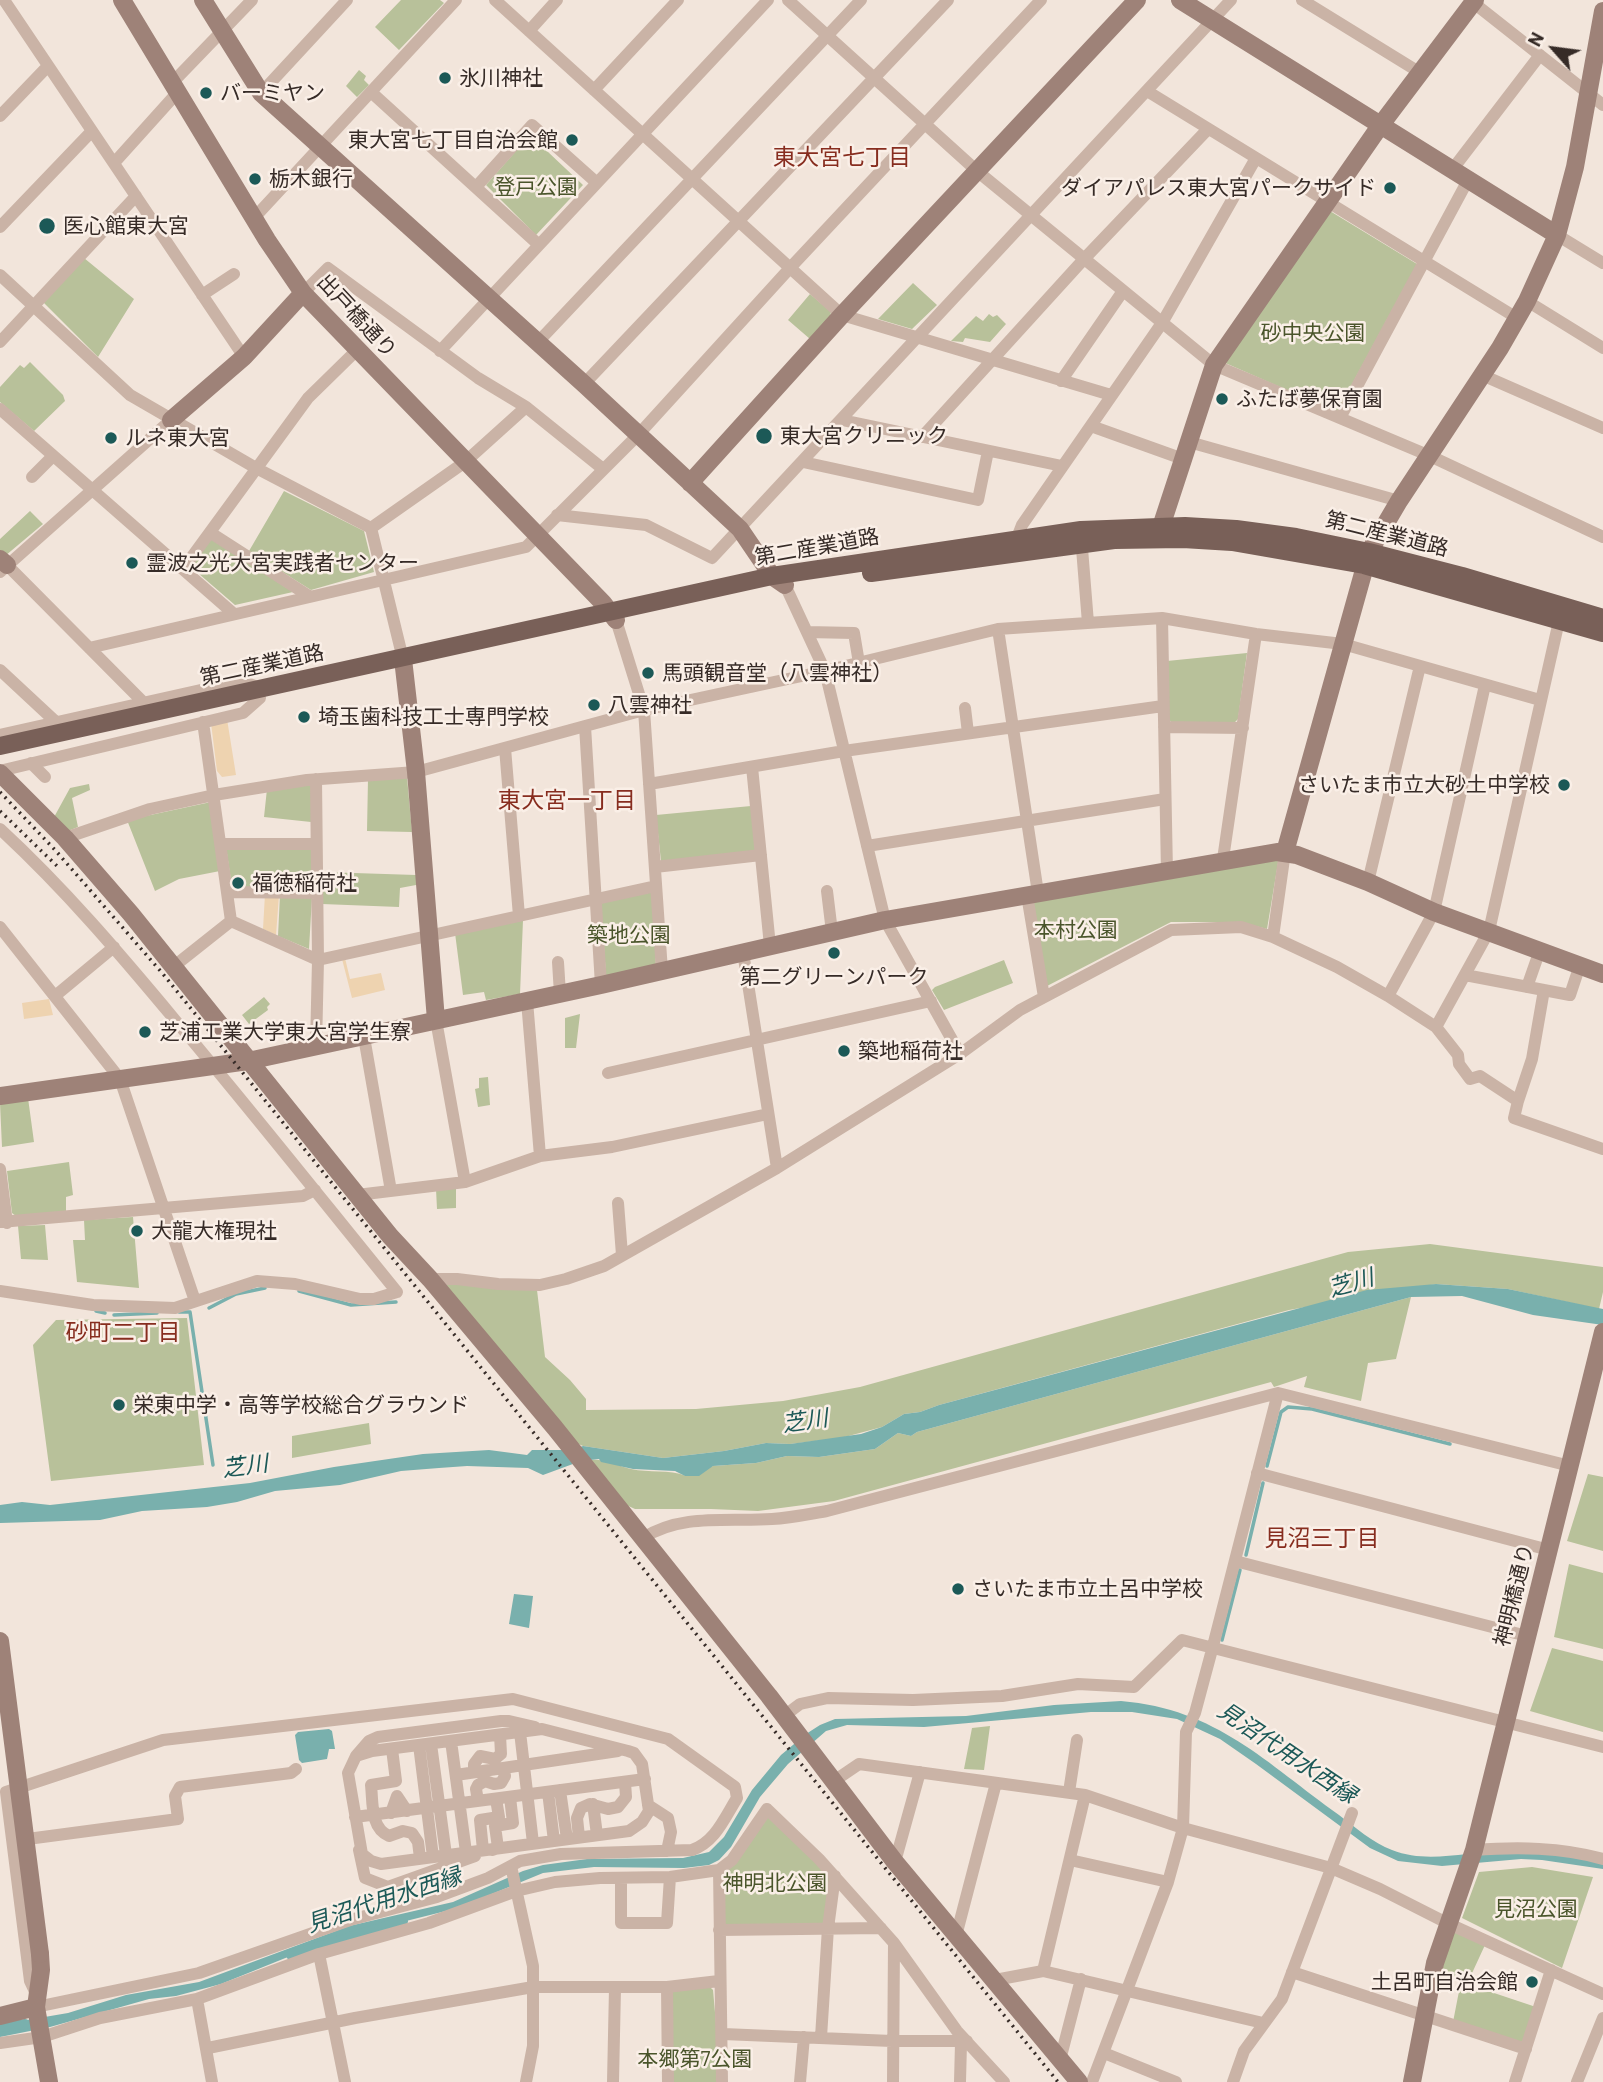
<!DOCTYPE html>
<html>
<head>
<meta charset="utf-8">
<style>
  body { margin:0 }
  #map { position:relative; width:1603px; height:2082px; overflow:hidden; background:#f2e5db; font-family:Barlow,sans-serif }
  canvas { display:block }
  .north { position:absolute; left:1519px; top:14px; width:70px; height:70px; -webkit-text-stroke:5px #faefe7; paint-order:stroke; rotate:298deg; font-size:19px; font-weight:700; line-height:28px; text-align:center; color:#362b27 }
  .north::after { content:''; display:block; margin:auto; width:24px; height:32px; background:#362b27; clip-path:polygon(50% 0,100% 100%,50% 72%,0 100%) }
</style>
</head>
<body>
<div id="map">
<canvas width="1603" height="2082"></canvas>
<div class="north">N</div>
</div>
<script>
const g = document.querySelector('canvas').getContext('2d');
g.lineJoin = 'round';
function fill(path, color) { g.fillStyle = color; g.fill(path, 'evenodd'); }
function trace(path, color, width, dash) { g.strokeStyle = color; g.lineWidth = width; g.lineCap = dash ? 'butt' : 'round'; g.setLineDash(dash || []); g.stroke(path); }
function drawText(font, color, halo, rows, align = 'center') {
  g.font = font + ' Barlow,"Noto Sans JP",sans-serif'; g.lineWidth = 5; g.setLineDash([]); g.textBaseline = 'middle'; g.strokeStyle = halo; g.fillStyle = color; for (const [text, x, y, turn = 0] of rows) {
    g.save(); g.translate(x, y); g.rotate((+turn || 0) * Math.PI / 180); g.textAlign = isNaN(turn) ? turn : align; if (halo) g.strokeText(text, 0, 0); g.fillText(text, 0, 0); g.restore();
  }
}
const green = new Path2D(`
  M401,0H440L444,3L399,50L375,27Z
  M359,70L366,76L364,80L369,85L357,97L346,86Z
  M530,135L583,185L536,235L486,185Z
  M1325,208L1417,264L1337,412L1223,362Z
  M84,258L134,299L98,357L43,302Z
  M913,283L937,305L912,329L878,319Z
  M810,294L831,312L830,317L810,339L788,320Z
  M989,314L993,317L997,315L1006,324L990,342L965,338L963,342L951,341L976,316L983,321Z
  M30,362L63,395L65,401L34,431L0,402V387L20,365L24,368Z
  M284,491L364,531L374,572L311,590L249,551Z
  M30,511L43,524L5,556L0,551V539Z
  M211,539L293,592L235,605L191,567Z
  M1247,653L1238,719L1235,722H1171L1168,718L1167,661Z
  M407,777L412,832L367,831L368,779Z
  M311,783V822L264,817L267,789Z
  M89,784L90,790L72,798L78,827L68,831L53,819L70,788Z
  M211,802L220,871L179,879L155,891L127,820Z
  M751,806L756,852L661,861L656,815Z
  M226,847L312,849V888L232,887Z
  M1279,857L1267,929L1240,922H1171L1047,986L1032,899Z
  M323,872L416,875V885L400,888L399,907L322,904Z
  M653,892L656,966L606,976L601,903Z
  M280,895L312,897L309,949L278,936Z
  M523,920L520,994L486,1000L484,992L463,995L455,933Z
  M1004,960L1013,983L944,1010L932,990L935,987Z
  M264,997L270,1004L267,1007L268,1010L249,1024L242,1015Z
  M580,1014L576,1048H565V1018Z
  M488,1077L490,1105L478,1107L475,1089L479,1088V1078Z
  M28,1098L34,1142L2,1147L0,1103Z
  M69,1162L73,1195L66,1197V1212L16,1216L12,1213L7,1171Z
  M456,1187V1208L437,1209L436,1189Z
  M133,1217L139,1288L77,1282L73,1240H85L84,1220Z
  M45,1225L48,1260L21,1259L18,1226Z
  M1430,1244L1603,1267V1292L1599,1309L1508,1289L1436,1284L1289,1310L939,1405L920,1412L904,1414L882,1427L841,1438L790,1444L766,1443L724,1451L663,1458L583,1446L574,1442L444,1283L537,1290L545,1357L570,1380L586,1399V1410L696,1409L783,1401L860,1387L1348,1252Z
  M1411,1297L1396,1359L1368,1363L1361,1401L1304,1387L1307,1376L1274,1387L1271,1382L834,1501L758,1511L711,1509H635L624,1504L589,1460C604,1458 616,1465 631,1469C649,1473 669,1469 686,1476L713,1466L756,1463L787,1456L819,1457L875,1449L898,1433L911,1436L917,1432Z
  M187,1318L204,1465L51,1481L33,1345L56,1320Z
  M369,1423L371,1444L292,1458V1436Z
  M1588,1474L1603,1477V1551L1567,1541Z
  M1569,1564L1603,1573V1649L1554,1637Z
  M1552,1648L1603,1661V1732L1530,1711Z
  M990,1726L984,1770L964,1769L972,1728Z
  M767,1809L835,1876L828,1928L719,1930V1870Z
  M1532,1867L1593,1877L1562,1968L1462,1918L1479,1872Z
  M1458,1931L1485,1945L1467,1984L1536,2007L1524,2044L1453,2022L1461,1981L1440,1972L1453,1933Z
  M709,1986L713,1990L719,2057L717,2082H672V1991Z`);
const sand = new Path2D(`
  M227,719L236,775L222,777L217,771L211,723Z
  M265,894L279,895L276,935L263,929Z
  M345,958L350,979L381,973L385,990L352,998L342,959Z
  M49,999L53,1015L24,1019L22,1003Z`);
const water = new Path2D(`
  M1436,1284L1508,1289L1603,1309V1325L1533,1315L1462,1296L1411,1297L917,1432L911,1436L898,1433L875,1449L819,1457L787,1456L756,1463L713,1466L699,1476H685L675,1471L633,1469L601,1462L599,1459L581,1461L543,1475L528,1468L467,1466L439,1468L401,1471L340,1485L275,1491L237,1502L207,1507L142,1511L100,1520L0,1523V1505L22,1502L50,1505L250,1483L334,1467L423,1454L489,1450L527,1455L532,1450H572L583,1446L663,1458L724,1451L766,1443L790,1444L861,1434L882,1427L904,1414L920,1412L939,1405L1367,1290Z
  M514,1594L533,1596L529,1628L509,1624Z
  M1121,1701C1217,1709 1266,1763 1339,1815C1355,1827 1373,1843 1392,1850C1430,1865 1469,1850 1508,1851C1539,1852 1572,1858 1603,1861V1869L1542,1860L1521,1859L1442,1866L1398,1861L1370,1848L1256,1764L1220,1739L1177,1719L1132,1712H1091L924,1727L847,1725L826,1731L788,1764L760,1797L731,1847L719,1860L709,1865L684,1868L594,1867L543,1873L458,1908L330,1940L221,1984L176,1996L149,1999L50,2027L0,2037V2029L27,2020L68,2013L126,1995L199,1982L349,1926L453,1902L523,1871L543,1865L587,1859L683,1858L709,1852L724,1837L752,1790L781,1755L806,1734L820,1725L835,1719L966,1716L1054,1705Z
  M329,1729L332,1731L335,1749H329L327,1759L302,1763L299,1760L295,1735L298,1732Z`);
const stream = new Path2D(`
  M299,1291L351,1305L396,1302
  M209,1308L236,1294L265,1288
  M96,1311L105,1313
  M179,1312H190L213,1465
  M114,1315L157,1313
  M1267,1466L1281,1412L1288,1407L1312,1409L1450,1444
  M1246,1555L1263,1483
  M1222,1640L1240,1570`);
const canal = new Path2D(`
  M291,1955L403,1921
  M0,2027L25,2024`);
const street = new Path2D(`
  M4,0L244,357
  M495,0L842,315L1111,395
  M788,0L977,171L1214,365L1430,456L1603,537
  M1302,0L1419,72
  M1470,0L1603,105
  M529,31L557,0
  M172,83L252,0
  M594,90L678,0
  M1147,91L1517,318
  M371,92L539,245
  M261,93L347,0
  M0,116L48,66
  M114,163L177,93
  M1452,170L1540,55
  M476,187L532,125L597,183
  M254,218L456,0
  M0,227L92,131
  M1557,235L1603,263
  M0,275L130,395L256,468L371,528L403,659
  M303,293L328,268L478,378L526,407L603,469
  M202,295L234,274
  M1527,301L1603,348
  M0,342L136,196
  M538,342L861,0
  M440,351L768,0
  M1482,375L1603,428
  M1061,381L1123,291
  M584,384L948,0
  M0,409L234,614
  M1340,418L1468,180
  M842,420L1062,466
  M1091,426L1183,459
  M922,437L1084,259L1208,129
  M1189,442L1399,501
  M803,462L978,500L988,451
  M32,477L53,456
  M557,515L646,525L712,558L1231,0
  M371,528L465,462L526,407
  M211,533L309,596
  M1081,536L1088,623
  M1018,545L1017,538L1022,525L1162,323L1256,158
  M7,565L143,702
  M183,569L308,398L357,350
  M0,572L171,420
  M785,585L825,671L885,920L960,1054
  M1162,618L1167,872
  M616,620L644,710L662,971
  M998,629L1038,893
  M807,632L854,633L859,663
  M89,648L526,547L638,435L790,268L1041,0
  M0,670L57,723
  M965,708L968,733
  M585,726L601,985
  M1164,727L1243,728
  M0,735L241,681L260,688
  M505,748L519,916
  M31,763L45,777
  M752,767L770,946
  M0,771L243,713L260,698
  M316,779L318,960L656,886
  M649,784L844,751L1163,706
  M0,829C64,888 120,954 175,1020C251,1110 323,1201 397,1292L374,1299H360L295,1284L257,1281L175,1308L93,1305L0,1291
  M65,838L150,809L214,795L307,780L416,772L644,710L825,671L998,629L1162,618L1256,634L1343,644L1540,700
  M221,844H316
  M867,846L1165,799
  M1223,859L1256,634
  M655,867L761,855
  M1368,882L1420,666
  M827,891L832,932
  M228,892L317,893
  M1027,895L1044,997
  M231,921L318,960L316,1047
  M0,927L120,1079L195,1301
  M1273,937L1285,852
  M743,952L777,1168
  M558,962L560,994
  M173,967L231,921L203,722
  M1465,975L1570,995L1580,965
  M1527,987L1540,950
  M55,996L114,947
  M1388,996L1434,912L1485,685
  M527,1001L540,1156
  M436,1020L465,1182
  M1436,1027L1489,931L1559,621
  M364,1037L391,1191
  M608,1073L931,1001
  M1518,1101L1532,1059L1544,990
  M0,1169L7,1223
  M357,1195L465,1182L540,1156L612,1147L768,1114
  M618,1203L622,1255
  M0,1222L303,1196L315,1190
  M430,1279H457L498,1284L540,1285L566,1279L604,1266L777,1168L960,1054L1020,1010L1171,930L1241,927L1273,937L1337,967L1388,996L1436,1027L1458,1055L1459,1064L1470,1079L1480,1076L1518,1101L1514,1118L1603,1149
  M1257,1473L1549,1550
  M643,1538C682,1513 729,1522 772,1519C791,1518 809,1514 827,1511L1278,1393L1570,1466
  M1235,1561L1527,1636
  M784,1716L800,1704L828,1698L913,1700L1002,1696L1078,1684L1134,1687L1182,1640L1603,1747
  M542,1729L628,1751L634,1753L642,1764L649,1811L642,1822L629,1831L381,1864L371,1861L362,1854L348,1773L356,1756L372,1751Z
  M520,1732L533,1843
  M451,1741L466,1852
  M431,1744L446,1855
  M419,1745L433,1857
  M392,1749L396,1781L371,1785C373,1802 370,1828 389,1836L403,1831L412,1833L418,1842L420,1858
  M356,1756L369,1741L378,1737L501,1721H509L535,1727
  M474,1772V1764L480,1756L495,1759L501,1754L500,1735
  M456,1775L618,1751
  M834,1781L859,1764L1085,1795L1183,1828L1331,1868L1380,1889L1447,1923L1603,1994
  M560,1790L567,1839
  M548,1792L554,1841
  M1069,1792L1077,1740
  M478,1801L476,1789L478,1785L485,1781L494,1784L501,1783L505,1776L504,1768
  M593,1804L597,1835
  M648,1805L668,1818L671,1832L667,1851
  M391,1813L397,1796L407,1811
  M355,1817L645,1779
  M579,1837L577,1818L581,1808L590,1804L608,1809L618,1807L626,1797L625,1782
  M20,1840L178,1819L175,1796L180,1787L291,1773L296,1769
  M359,1850L365,1878L388,1887L475,1856
  M483,1850L480,1820L499,1817L496,1799
  M492,1850L498,1848L495,1826L513,1823L510,1797
  M1474,1850C1517,1847 1561,1847 1603,1859
  M1070,1860L1168,1882
  M895,1862L920,1772
  M511,1866L533,1966V2046L526,2082
  M719,1870L722,2082
  M621,1878V1923H667L670,1877
  M719,1930L881,1928
  M956,1936L996,1783
  M319,1954L345,2082
  M1043,1971L1085,1795
  M1292,1972L1526,2049
  M995,1980L1043,1971L1263,2023
  M667,1987L668,2082
  M197,1999L212,2082
  M36,2007L199,1973L350,1920L437,1897L488,1878L520,1861L561,1854L692,1850C715,1842 724,1819 737,1798L735,1787L668,1739L513,1699L163,1740L6,1792L30,1981L38,1998
  M723,2034L892,2041H967
  M821,2037L828,1928L835,1876
  M0,2043L42,2037L100,2018L197,1999L319,1954L429,1923L516,1891L555,1882L600,1878L670,1877L719,1870L732,1860L767,1809L819,1859L894,1943L957,2031L1004,2082
  M208,2048L355,2018L533,1987H667L719,1981
  M1104,2053L1176,2082
  M1060,2060L1081,1979
  M613,2082L615,1988
  M800,2082L804,2037
  M893,2082L894,1943
  M960,2082L961,2043
  M1092,2082L1168,1882L1183,1828L1186,1732L1195,1713L1213,1646L1278,1393
  M1233,2082L1244,2051L1282,1999L1352,1813
  M1515,2082L1551,1970
  M1577,2082L1603,2018`);
const secondary = new Path2D(`
  M122,0L267,240L303,293L603,603L616,620
  M203,0L261,93L584,384L740,529L772,576L785,585
  M1180,0L1557,235
  M171,420L244,357L303,293
  M690,483L842,315L1137,0
  M1157,539L1214,365L1380,126L1475,0
  M0,559L7,565
  M403,659L416,772L436,1020
  M0,773L65,838L131,914L390,1236L430,1279L555,1428L769,1696L895,1862L1079,2082
  M1285,852L1369,552L1399,501L1500,348L1527,301L1557,235L1575,167L1603,11
  M0,1096L248,1061L601,985L885,920L1277,852L1297,855L1368,882L1434,912L1603,974
  M40,1954L41,1970L36,2007L49,2082
  M0,2016L36,2007
  M1412,2082L1435,1963L1474,1850L1603,1332`);
const primary = new Path2D(`
  M871,573L1114,540L1183,539L1232,542L1364,565L1603,633
  M0,746L772,576L1081,530L1185,526L1236,529L1296,537L1369,552L1462,576L1603,618`);
const rail = new Path2D(`
  M0,792L56,851L163,974L1058,2082
  M0,811L57,866`);
const secondaryBridge = new Path2D(`
  M0,1641L40,1954`);
const markers = [
  [445,78,7,"#1c5957"],
  [206,93,7,"#1c5957"],
  [572,140,7,"#1c5957"],
  [255,179,7,"#1c5957"],
  [1390,188,7,"#1c5957"],
  [47,226,9,"#1c5957"],
  [1222,399,7,"#1c5957"],
  [764,436,9,"#1c5957"],
  [111,438,7,"#1c5957"],
  [132,563,7,"#1c5957"],
  [648,673,7,"#1c5957"],
  [594,705,7,"#1c5957"],
  [304,717,7,"#1c5957"],
  [1564,785,7,"#1c5957"],
  [238,883,7,"#1c5957"],
  [834,953,7,"#1c5957"],
  [145,1032,7,"#1c5957"],
  [844,1051,7,"#1c5957"],
  [137,1231,7,"#1c5957"],
  [119,1405,7,"#1c5957"],
  [958,1589,7,"#1c5957"],
  [1532,1982,7,"#1c5957"]
];
const poiNames = [
  ["氷川神社",459,78],
  ["バーミヤン",220,93],
  ["東大宮七丁目自治会館",558,140,"right"],
  ["栃木銀行",269,179],
  ["ダイアパレス東大宮パークサイド",1376,188,"right"],
  ["医心館東大宮",63,226],
  ["ふたば夢保育園",1236,399],
  ["東大宮クリニック",780,436],
  ["ルネ東大宮",125,438],
  ["霊波之光大宮実践者センター",146,563],
  ["馬頭観音堂（八雲神社）",662,673],
  ["八雲神社",608,705],
  ["埼玉歯科技工士専門学校",318,717],
  ["さいたま市立大砂土中学校",1550,785,"right"],
  ["福徳稲荷社",252,883],
  ["第二グリーンパーク",834,977,"center"],
  ["芝浦工業大学東大宮学生寮",159,1032],
  ["築地稲荷社",858,1051],
  ["大龍大権現社",151,1231],
  ["栄東中学・高等学校総合グラウンド",133,1405],
  ["さいたま市立土呂中学校",972,1589],
  ["土呂町自治会館",1518,1982,"right"]
];
const parkNames = [
  ["登戸公園",536,187],
  ["砂中央公園",1313,333],
  ["本村公園",1076,930],
  ["築地公園",629,935],
  ["神明北公園",775,1883],
  ["見沼公園",1536,1909],
  ["本郷第7公園",695,2059]
];
const streetNames = [
  ["出戸橋通り",357,316,47],
  ["第二産業道路",1387,534,14],
  ["第二産業道路",817,547,-10],
  ["第二産業道路",262,665,-12],
  ["神明橋通り",1514,1595,-76]
];
const neighbourhoodNames = [
  ["東大宮七丁目",842,157],
  ["東大宮一丁目",567,800],
  ["砂町二丁目",123,1332],
  ["見沼三丁目",1322,1538]
];
const waterNames = [
  ["芝川",1351,1283,-16],
  ["芝川",805,1421,-8],
  ["芝川",245,1466,-7],
  ["見沼代用水西縁",1287,1753,34],
  ["見沼代用水西縁",384,1900,-18]
];
fill(green, '#b8c19a');
fill(sand, '#eed3b0');
fill(water, '#79b0ad');
trace(stream, '#79b0ad', 3.5);
trace(canal, '#79b0ad', 10);
trace(street, '#cab3a6', 12);
trace(secondary, '#9e8278', 18);
trace(primary, '#796058', 18);
trace(rail, '#362b27', 3.5, [2, 5]);
trace(secondaryBridge, '#9e8278', 18);
for (const [x, y, r, color] of markers) { const dot = new Path2D(); dot.arc(x, y, r, 0, 2 * Math.PI); g.fillStyle = color; g.fill(dot); trace(dot, '#faefe7', 2.5); }
drawText('21px', '#362b27', '#faefe7', poiNames, 'left');
drawText('21px', '#4a552b', '#faefe7', parkNames);
drawText('21px', '#362b27', '#faefe7', streetNames);
drawText('23px', '#872d1f', '#faefe7', neighbourhoodNames);
drawText('italic 23px', '#1c5957', '#faefe7', waterNames);
</script>
</body>
</html>
